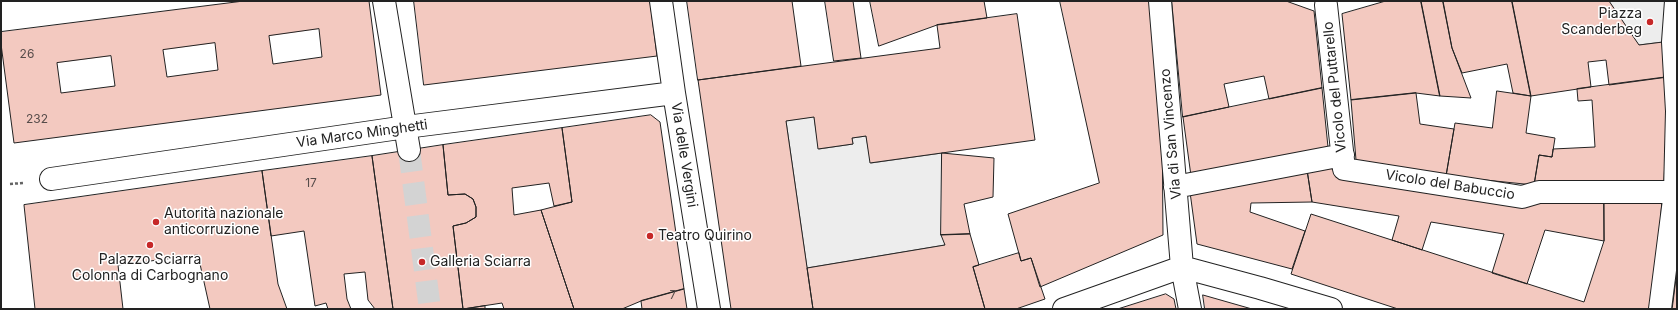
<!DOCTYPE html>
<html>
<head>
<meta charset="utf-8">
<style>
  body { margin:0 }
  #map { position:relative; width:1678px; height:310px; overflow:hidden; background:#fff; font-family:Inter,sans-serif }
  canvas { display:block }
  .frame { position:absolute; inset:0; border:2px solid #222; pointer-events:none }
</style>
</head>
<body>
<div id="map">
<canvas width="1678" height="310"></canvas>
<div class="frame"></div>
</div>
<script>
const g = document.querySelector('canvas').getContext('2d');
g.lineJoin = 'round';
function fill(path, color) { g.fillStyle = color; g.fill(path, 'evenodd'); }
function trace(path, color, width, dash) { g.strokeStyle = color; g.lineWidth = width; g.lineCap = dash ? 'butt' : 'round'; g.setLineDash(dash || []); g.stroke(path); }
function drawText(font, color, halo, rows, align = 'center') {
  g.font = font + ' Inter,sans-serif'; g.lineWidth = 3; g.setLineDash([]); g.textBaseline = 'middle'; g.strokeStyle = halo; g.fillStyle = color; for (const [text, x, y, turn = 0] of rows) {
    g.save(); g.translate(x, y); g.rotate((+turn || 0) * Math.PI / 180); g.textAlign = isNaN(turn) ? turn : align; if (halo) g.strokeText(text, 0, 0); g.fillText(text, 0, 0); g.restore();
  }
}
const parking = new Path2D(`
  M1609,1H1677L1663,42L1639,45Z
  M814,117L819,149L853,144L852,138L866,136L871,163L942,153L945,245L807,268L786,121Z`);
const building = new Path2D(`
  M244,1H369L381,95L14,143L1,44V32ZM319,29L322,57L273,64L269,36ZM215,43L218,70L167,77L163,50ZM111,56L115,86L61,93L57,63Z
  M414,1H650L657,56L424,85Z
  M687,1H792L801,66L698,80Z
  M825,1H853L861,58L834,61Z
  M870,1H984L987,18L937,25L879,46Z
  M1060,1H1153L1162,108L1163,235L1040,287L1031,258L1021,261L1008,214L1099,183Z
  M1172,1H1286L1314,11L1322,88L1269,99L1264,76L1224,84L1229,107L1183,117Z
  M1386,1H1421L1440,96L1416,93L1351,100L1342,14Z
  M1421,1H1443L1452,48L1471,98L1440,96Z
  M1443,1H1512L1531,96L1513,93L1507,64L1462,73L1452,48Z
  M1512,1H1609L1639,45L1663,42L1668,77L1609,85L1606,60L1588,62L1591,87L1531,96Z
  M1017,14L1035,140L870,163L866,136L852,138L853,144L818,149L814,117L786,121L813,309H731L698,80L940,48L937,25Z
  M1668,77L1664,183L1534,185L1539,155L1552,157L1553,149L1595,147L1592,100L1578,101L1577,89Z
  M1322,88L1328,147L1191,176L1183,117Z
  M1497,91L1531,96L1526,133L1555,138L1552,157L1539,155L1534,185L1446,176L1455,123L1492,128Z
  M1416,93L1420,124L1454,129L1446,176L1356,160L1351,100Z
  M651,115L660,122L684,289L641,301L622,309H574L541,210L572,202L562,128Z
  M562,128L572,202L554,206L549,183L512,188L514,215L541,210L574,309H504L502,303L463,309L453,226L466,223L476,217V207L473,199L465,194L448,195L443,145Z
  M443,145L448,195L465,194L473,199L476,207V217L466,223L453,226L463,309H393L372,156Z
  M942,153L994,158L993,197L964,204L970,234L941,235Z
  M372,156L393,309H375L368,300L365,272L344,274L347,299L351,309H328L326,303L315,306L304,231L271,236L262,171Z
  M1336,164L1604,199V241L1545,230L1527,284L1492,273L1504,234L1431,222L1422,250L1392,240L1399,216L1312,202L1307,170Z
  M1307,170L1312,202L1251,203L1250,212L1305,231L1292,269L1197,244L1190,192Z
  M262,171L278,284L287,309H210L198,255L118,265L123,309H35L24,205Z
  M1604,199H1662L1655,297L1652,309H1398L1291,274L1311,214L1584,302L1604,241Z
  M970,234L979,265L973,267L985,309H813L807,268L945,245L941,235Z
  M1019,253L1021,261L1031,258L1045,299L1016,309H985L973,267Z
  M1677,271V309H1671L1672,308Z
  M684,289L687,309H642L641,301Z
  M1166,294L1174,299L1176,309H1118Z
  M1203,295L1252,309H1205Z
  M485,306V309H464Z`);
const minorTunnel = new Path2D(`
  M409,150L430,309`);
const path = new Path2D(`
  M10,184L23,183`);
const minor = new Path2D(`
  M384,1L409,150
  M661,1L674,93L709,309
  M1160,1L1182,267L1190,309
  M1326,5L1344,169L1522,197L1539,192H1675
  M51,179L406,127L674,93
  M1175,187L1343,155
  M1182,267L1260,288L1331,309
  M1064,309L1182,267
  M1660,309L1675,192L1677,111L1673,42L1676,1`);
const markers = [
  [1650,22,4,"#c62828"],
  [156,222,4,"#c62828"],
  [650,236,4,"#c62828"],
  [150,245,4,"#c62828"],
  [422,262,4,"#c62828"]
];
const numberNames = [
  ["26",27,54],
  ["232",37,119],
  ["17",311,183],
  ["7",673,295]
];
const poiNames = [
  ["Piazza",1642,14,"right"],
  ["Scanderbeg",1642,30,"right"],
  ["Autorità nazionale",164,214],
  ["anticorruzione",164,230],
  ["Teatro Quirino",658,236],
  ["Palazzo Sciarra",150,260,"center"],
  ["Colonna di Carbognano",150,276,"center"],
  ["Galleria Sciarra",430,262]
];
const streetNames = [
  ["Vicolo del Puttarello",1335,87,-96],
  ["Via Marco Minghetti",362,134,-8],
  ["Via di San Vincenzo",1171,134,-95],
  ["Via delle Vergini",684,155,81],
  ["Vicolo del Babuccio",1450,185,9]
];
fill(parking, '#ededed');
trace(parking, '#6f6f6f', 1);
fill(building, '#f3c9c0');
trace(building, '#222', 1);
trace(minorTunnel, '#d3d3d3', 22, [22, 11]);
trace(minor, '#222', 24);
trace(path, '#646464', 2.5, [3, 2]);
trace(minor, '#fff', 22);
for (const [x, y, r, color] of markers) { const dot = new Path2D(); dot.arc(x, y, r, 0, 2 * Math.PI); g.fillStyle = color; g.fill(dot); trace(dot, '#fff', 1.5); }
drawText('12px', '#564c4a', null, numberNames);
drawText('14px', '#222', '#fff', poiNames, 'left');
drawText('14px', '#222', '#fff', streetNames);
</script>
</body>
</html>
